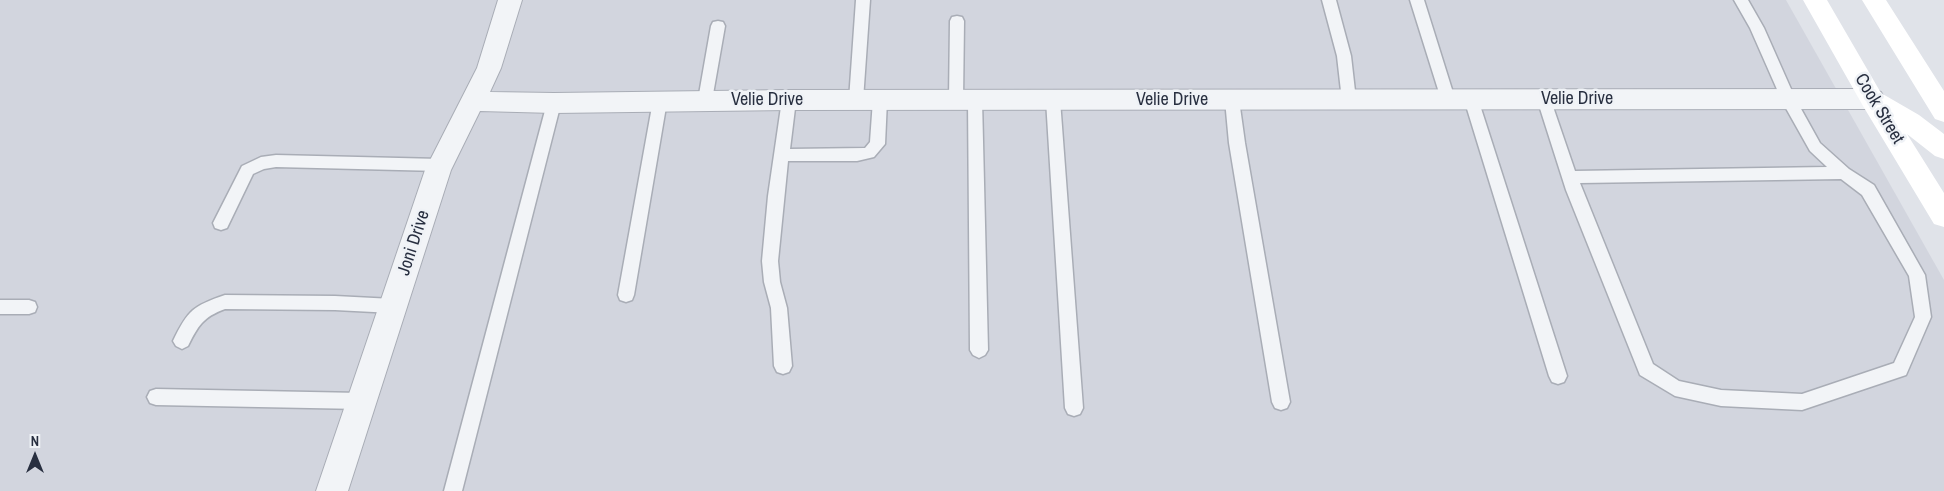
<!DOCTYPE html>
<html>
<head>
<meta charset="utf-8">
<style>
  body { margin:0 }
  #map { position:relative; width:1944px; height:491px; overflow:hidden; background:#e0e3e9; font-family:"Archivo Narrow",sans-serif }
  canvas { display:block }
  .north { position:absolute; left:10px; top:431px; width:50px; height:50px; -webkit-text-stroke:4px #eff2f6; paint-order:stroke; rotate:0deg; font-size:14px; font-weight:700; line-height:20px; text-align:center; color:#282f40 }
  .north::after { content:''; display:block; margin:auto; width:18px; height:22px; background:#282f40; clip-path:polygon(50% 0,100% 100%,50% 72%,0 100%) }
</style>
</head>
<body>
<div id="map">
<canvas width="1944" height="491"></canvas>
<div class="north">N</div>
</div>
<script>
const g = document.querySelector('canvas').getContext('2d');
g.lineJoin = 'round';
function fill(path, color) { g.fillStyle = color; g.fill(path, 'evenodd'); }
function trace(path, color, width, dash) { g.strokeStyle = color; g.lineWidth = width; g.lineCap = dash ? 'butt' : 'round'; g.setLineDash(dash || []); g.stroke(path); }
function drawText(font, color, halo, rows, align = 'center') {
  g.font = font + ' "Archivo Narrow",sans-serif'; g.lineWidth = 5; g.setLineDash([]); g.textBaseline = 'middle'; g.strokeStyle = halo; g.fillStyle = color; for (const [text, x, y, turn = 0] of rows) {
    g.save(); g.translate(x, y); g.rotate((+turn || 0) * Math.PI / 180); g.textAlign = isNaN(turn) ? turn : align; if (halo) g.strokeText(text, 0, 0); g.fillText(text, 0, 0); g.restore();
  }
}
const built = new Path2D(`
  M0,0H1786L1944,280V491H0Z`);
const lane = new Path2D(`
  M856,0H870L863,100L861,104L856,106L851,104L849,100Z
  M1322,0H1336L1351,56L1356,100L1354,104L1349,106L1344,104L1342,100L1337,56Z
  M1410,0H1424L1455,99L1453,103L1448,105L1443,103L1441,99Z
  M1734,0H1748L1764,28L1795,98L1820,143L1849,169L1874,185L1925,275L1931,317L1906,375L1802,410L1721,406L1675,396L1640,375L1566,190L1537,99L1539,95L1544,93L1549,95L1575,171L1827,167L1810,151L1783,103L1750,28ZM1841,179L1862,195L1909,276L1915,317L1894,363L1802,394L1721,390L1679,381L1653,364L1580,183Z
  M957,16L962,17L964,21L963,100L961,104L956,106L951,104L949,100L950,21L952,17Z
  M718,21L723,22L725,26L712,100L710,104L705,106L700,104L698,100L711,26L713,22Z
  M1471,93L1476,95L1478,99L1567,376L1564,382L1558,384L1552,382L1549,376L1464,99L1466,95Z
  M789,94L794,96L796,100L790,149L865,148L870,142L873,100L875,96L880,94L885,96L887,100L885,144L874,157L857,161H788L778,261L780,282L787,308L792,366L789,372L783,374L777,372L774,366L771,308L764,282L762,261L768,196L782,100L784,96Z
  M975,94L980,96L982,100L988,350L985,355L979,358L973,355L970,350L968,100L970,96Z
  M1053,94L1058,96L1060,100L1083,408L1080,414L1074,416L1068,414L1065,408L1046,100L1048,96Z
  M1232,94L1237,96L1239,100L1245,143L1290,402L1287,408L1281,410L1275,408L1272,402L1229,143L1225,100L1227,96Z
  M660,95L665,97L667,101L634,295L632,300L626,302L620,300L618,295L653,101L655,97Z
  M554,97L559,99L561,103L462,491H444L547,103L549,99Z
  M276,155L440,159L445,161L448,165L445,169L440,171L276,167L264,169L253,174L227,228L221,230L215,228L213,223L242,166L261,157Z
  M225,295L335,296L393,299L399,301L401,306L399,311L393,313L335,310L225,309C203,317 198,326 188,346L182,349L176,346L173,341C188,310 193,306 225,295Z
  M0,300H29L35,302L37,307L35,312L29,314H0Z
  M156,389L361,393L367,395L370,401L367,407L361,409L156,405L150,403L147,397L150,391Z`);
const street = new Path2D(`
  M498,0H522L501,68L490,92L554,93L789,90L1872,89L1881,92L1885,99L1881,106L1872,109L789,110L554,113L480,111L451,170L348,491H316L425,170L477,68Z`);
const secondary = new Path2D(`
  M1803,0H1827L1881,93L1919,115L1944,134V159L1935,156L1907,134L1944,193V227L1934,224L1863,106Z
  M1862,0H1886L1944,91V122L1935,119Z`);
const streetNames = [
  ["Velie Drive",1577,99],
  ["Velie Drive",767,100],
  ["Velie Drive",1172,100],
  ["Cook Street",1879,109,59],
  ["Joni Drive",414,243,-72]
];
fill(built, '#d2d5de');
trace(lane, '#a9adb6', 3);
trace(street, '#a9adb6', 2);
fill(lane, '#f2f4f7');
fill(street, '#f2f4f7');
fill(secondary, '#fff');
drawText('18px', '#282f40', '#eff2f6', streetNames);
</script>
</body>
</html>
